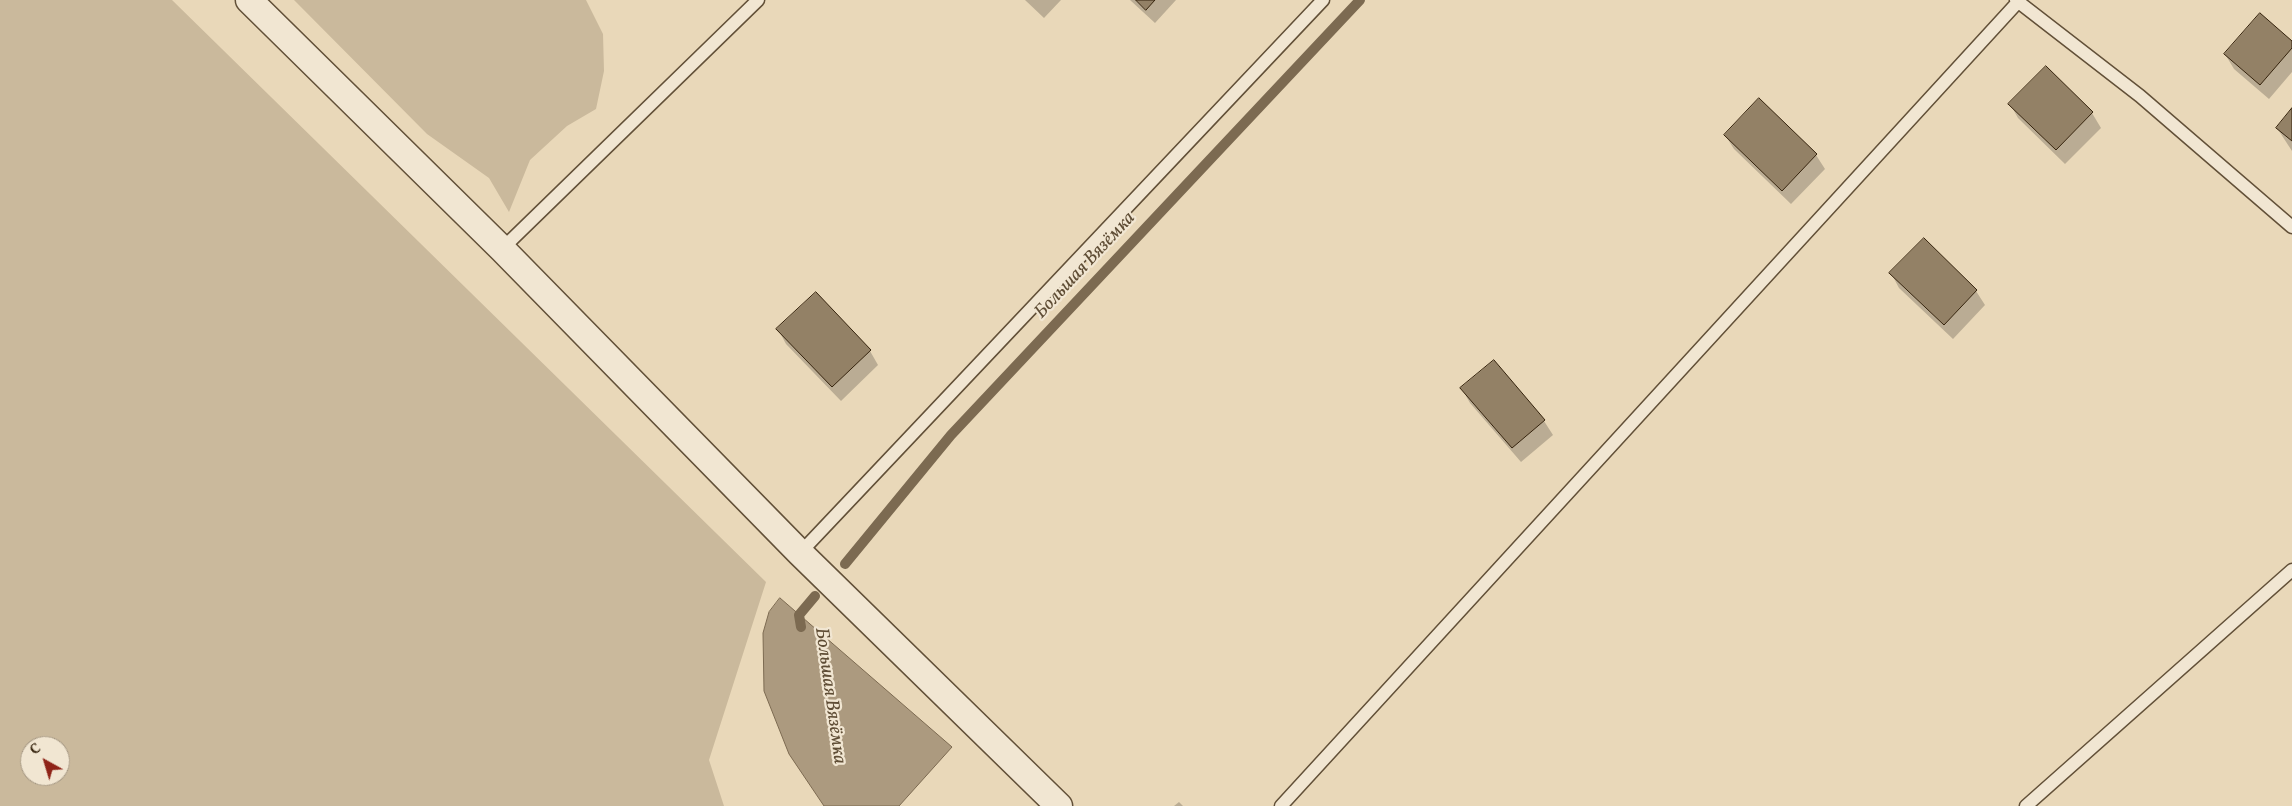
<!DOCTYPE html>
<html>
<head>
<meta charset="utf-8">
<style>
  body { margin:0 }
  #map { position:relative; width:2292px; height:806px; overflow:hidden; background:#e9d8b9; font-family:Vollkorn,serif }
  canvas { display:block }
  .north { position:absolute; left:20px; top:736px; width:50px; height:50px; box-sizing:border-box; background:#f1e6d2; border:1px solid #a69883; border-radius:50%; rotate:321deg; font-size:14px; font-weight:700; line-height:20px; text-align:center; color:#35230d }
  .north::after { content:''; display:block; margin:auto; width:18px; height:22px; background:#8f2418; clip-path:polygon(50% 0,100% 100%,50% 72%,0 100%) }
</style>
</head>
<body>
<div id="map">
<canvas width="2292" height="806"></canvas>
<div class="north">С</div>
</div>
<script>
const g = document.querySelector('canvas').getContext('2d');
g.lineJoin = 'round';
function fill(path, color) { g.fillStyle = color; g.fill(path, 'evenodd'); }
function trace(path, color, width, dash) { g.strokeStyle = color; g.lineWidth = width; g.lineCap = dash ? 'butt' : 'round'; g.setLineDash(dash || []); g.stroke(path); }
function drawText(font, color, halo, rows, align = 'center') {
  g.font = font + ' Vollkorn,serif'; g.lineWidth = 4.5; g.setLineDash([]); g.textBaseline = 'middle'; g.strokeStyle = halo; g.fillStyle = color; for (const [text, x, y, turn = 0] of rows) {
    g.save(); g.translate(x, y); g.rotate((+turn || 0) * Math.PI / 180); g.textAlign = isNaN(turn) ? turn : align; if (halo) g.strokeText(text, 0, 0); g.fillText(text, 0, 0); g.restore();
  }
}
const green = new Path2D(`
  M0,0H172L766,582L709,760L724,806H0ZM30,746H60V776H30Z
  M294,0H586L603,34L604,71L596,109L567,126L530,160L509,212L489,178L427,134Z`);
const water = new Path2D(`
  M780,598L952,747L899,806H824L789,754L764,691L763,633L769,612Z`);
const shadow = new Path2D(`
  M1025,0H1061L1044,18Z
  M1130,0H1176L1155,23Z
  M2292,42V72L2269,99L2234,69L2225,54Z
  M2046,67L2092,113L2101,128L2065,164L2018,118L2010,104Z
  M1759,100L1816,155L1825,169L1791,204L1734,149L1725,135Z
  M2292,110V151L2277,128Z
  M1924,240L1976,291L1985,305L1953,339L1899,288L1891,273Z
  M778,329L870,351L878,365L841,401L786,344Z
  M1462,389L1544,421L1553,435L1521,462L1470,403Z
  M1179,802L1183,806H1174Z`);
const stream = new Path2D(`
  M845,564L951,435L1360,0
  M801,627L799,615L815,596`);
const building = new Path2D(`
  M1136,0H1155L1146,10Z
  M2260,13L2292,41V48L2260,85L2224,54Z
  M2046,66L2093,112L2056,150L2008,104Z
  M1759,98L1817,154L1782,191L1724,135Z
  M2292,108V141L2276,128Z
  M1924,238L1977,290L1944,325L1889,273Z
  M816,292L871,350L832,387L776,329Z
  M1494,360L1545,420L1512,448L1460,388Z`);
const service = new Path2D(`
  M2016,0L2140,96L2292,227
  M502,249L758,0
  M800,553L1323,0
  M1281,806L2018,2
  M2026,806L2292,570`);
const minor = new Path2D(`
  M249,0L502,249L800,553L1059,806`);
const waterNames = [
  ["Большая Вязёмка",1086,266,-47],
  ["Большая Вязёмка",829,696,82]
];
fill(green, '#cab99c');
fill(water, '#ac9a7f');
trace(water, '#7c6a51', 1);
fill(shadow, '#0003');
trace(stream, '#7c6a51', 10);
fill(building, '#938166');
trace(building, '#35230d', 1);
trace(service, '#625038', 15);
trace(minor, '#625038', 29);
trace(service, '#f1e6d2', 12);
trace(minor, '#f1e6d2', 26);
drawText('italic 19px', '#5f4d35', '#f1e6d2', waterNames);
</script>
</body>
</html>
